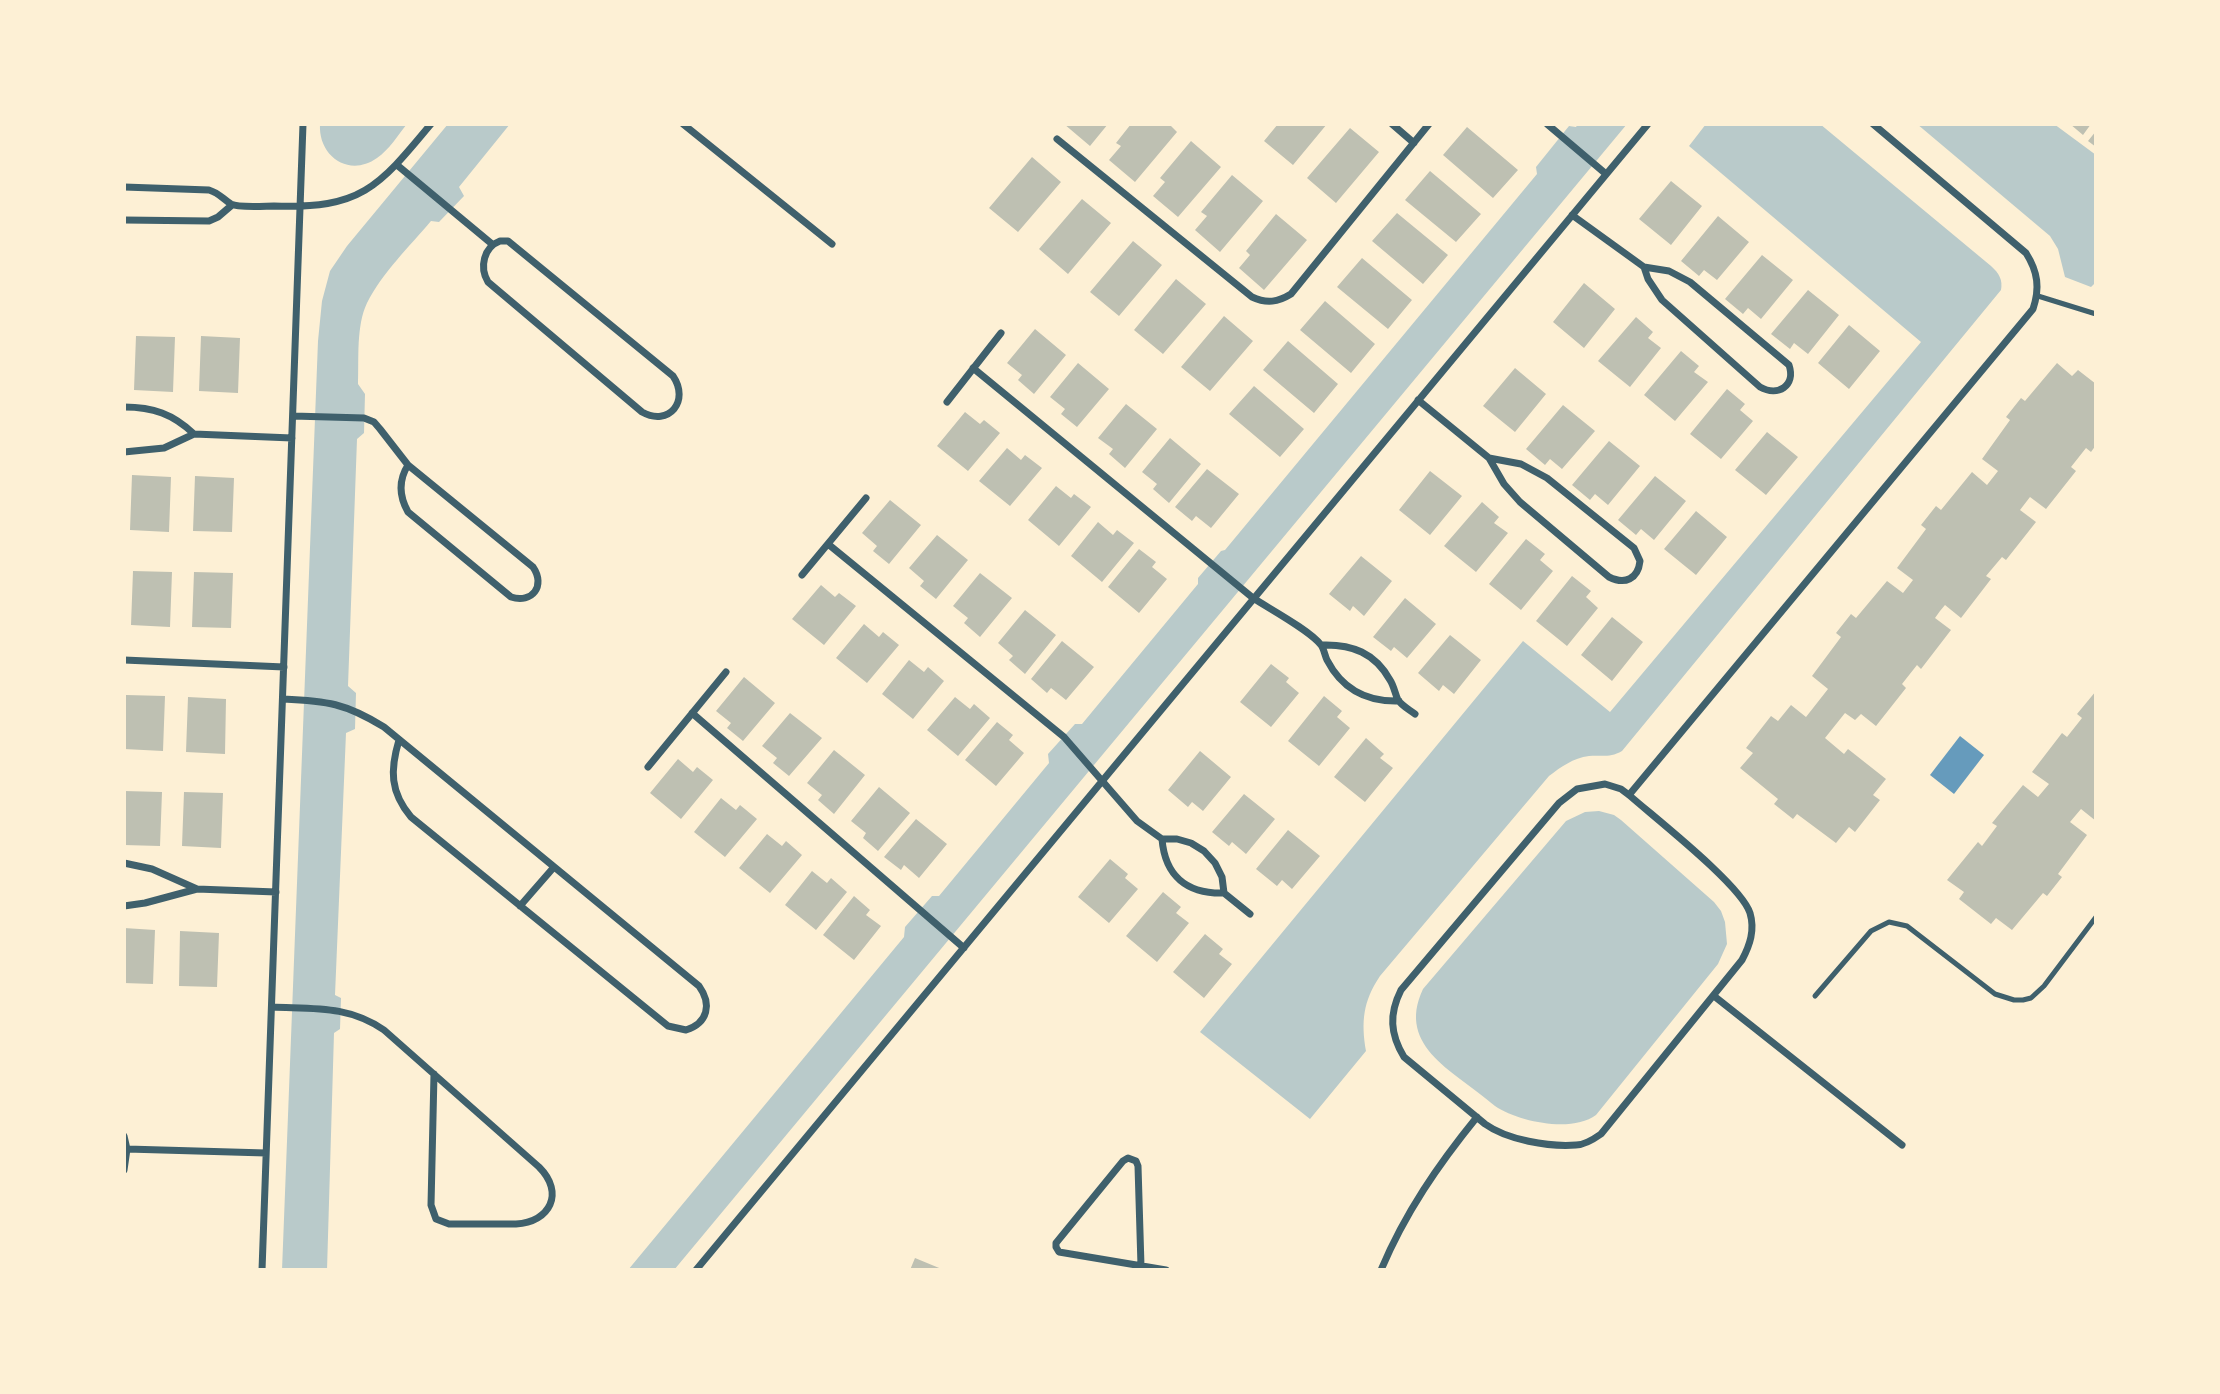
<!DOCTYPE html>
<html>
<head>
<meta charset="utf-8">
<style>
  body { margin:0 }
  #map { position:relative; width:2220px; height:1394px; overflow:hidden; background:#fdf0d5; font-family:"DM Sans",sans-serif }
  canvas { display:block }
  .frame { position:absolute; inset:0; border:126px solid #fdf0d5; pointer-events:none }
</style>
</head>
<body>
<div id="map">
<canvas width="2220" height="1394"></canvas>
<div class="frame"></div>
</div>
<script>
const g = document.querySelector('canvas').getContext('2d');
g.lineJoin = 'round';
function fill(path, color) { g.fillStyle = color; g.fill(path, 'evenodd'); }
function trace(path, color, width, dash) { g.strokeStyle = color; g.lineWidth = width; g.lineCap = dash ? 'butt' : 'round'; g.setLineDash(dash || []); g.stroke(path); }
const green = new Path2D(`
  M320,124H407C398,135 389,150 377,158C349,178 318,156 320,124Z
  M448,124H510L459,187L464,196L439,222L431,221C410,246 382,273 367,303C356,326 359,359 358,384L365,394L364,433L357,439L348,686L356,693L355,729L346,733L335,995L341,998L340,1029L334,1033L327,1270H282L318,341L322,301L330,271L347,246Z
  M1578,124H1627L674,1270H628L904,937L905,927L932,896H939L1049,763L1048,754L1075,724H1082L1198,584V578L1221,551L1225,550L1537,174L1536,167L1569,126L1576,127Z
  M1706,124H1820L1991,266C1999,273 2003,280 2001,290L1622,751C1610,758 1602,755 1589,756C1573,758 1561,767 1549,776L1380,976C1363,1001 1361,1022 1366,1051L1310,1119L1200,1032L1523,641L1610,712L1921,342L1689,146Z
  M1917,124H2054L2096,155V282L2091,287L2065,277L2058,249L2050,236Z
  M1599,811L1614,815L1621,820L1714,902L1721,911L1725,922L1727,944L1718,964L1596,1115C1572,1133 1519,1122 1495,1106C1458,1073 1395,1048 1423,989L1566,821L1585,812Z`);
const water = new Path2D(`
  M1960,736L1984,755L1954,794L1930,775Z`);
const building = new Path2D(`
  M1064,124H1108L1090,146Z
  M1131,124H1169L1177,132L1135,182L1109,160L1121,146L1116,143Z
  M1278,124H1327L1293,165L1264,141Z
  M2070,124H2091L2083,135Z
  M1467,127L1518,170L1493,198L1443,155Z
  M1350,128L1379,152L1336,203L1307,178Z
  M2096,131V147L2088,141Z
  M1191,141L1221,167L1178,217L1153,196L1165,182L1160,178Z
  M1032,157L1061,182L1018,232L989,208Z
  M1430,171L1481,214L1456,242L1405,200Z
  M1232,175L1263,201L1220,252L1195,230L1207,216L1201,212Z
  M1671,181L1702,206L1671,245L1639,219Z
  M1082,199L1111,223L1068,274L1039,249Z
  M1397,213L1448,255L1423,284L1372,241Z
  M1276,214L1307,240L1264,290L1239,268L1250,255L1246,251Z
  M1718,216L1749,242L1717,280L1704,270L1699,276L1681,261Z
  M1133,241L1162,265L1119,316L1090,292Z
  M1762,255L1793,280L1761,319L1748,308L1743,314L1725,299Z
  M1362,258L1412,300L1388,329L1337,287Z
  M1176,279L1206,304L1163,354L1134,330Z
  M1584,283L1615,309L1584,348L1553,322Z
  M1808,290L1839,315L1808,354L1794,343L1790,349L1771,334Z
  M1325,301L1375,344L1351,373L1300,330Z
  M1224,316L1253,341L1210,391L1181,367Z
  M1636,317L1653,332L1648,338L1661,348L1630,387L1598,361Z
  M1849,325L1880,351L1849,389L1818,363Z
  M1035,329L1066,355L1034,394L1018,380L1022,375L1007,363Z
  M136,336L175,337L173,392L134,390Z
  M201,336L240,338L238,393L199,391Z
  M1288,341L1338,384L1314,413L1263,370Z
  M1681,351L1699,366L1694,372L1708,382L1675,421L1644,395Z
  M1078,363L1109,389L1077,427L1061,414L1065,409L1050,397Z
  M2057,363L2072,376L2078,370L2096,384V445L2091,452L2086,448L2071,467L2076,471L2046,509L2030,497L2020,510L2036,522L2006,560L2002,557L1986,576L1991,579L1961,618L1945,605L1940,611L1935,618L1951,630L1921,669L1917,665L1902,684L1906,688L1876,726L1861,714L1855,720L1845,713L1825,738L1844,754L1848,749L1886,779L1873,795L1880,800L1855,832L1849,827L1836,843L1797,814L1793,819L1774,804L1778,799L1740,768L1753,753L1746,748L1771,716L1778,721L1791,705L1806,717L1828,689L1812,676L1841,637L1836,633L1851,614L1856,618L1887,581L1903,593L1913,580L1897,568L1926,529L1921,525L1936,506L1941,510L1972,472L1987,485L1998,471L1982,459L2010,420L2006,417L2021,398L2025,401Z
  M1515,368L1546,394L1515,432L1483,406Z
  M1254,386L1304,429L1280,457L1229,414Z
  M1727,389L1745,404L1740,410L1753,421L1721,459L1690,434Z
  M1126,404L1157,429L1125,468L1109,454L1113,449L1098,438Z
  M1563,405L1595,431L1562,469L1550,459L1545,465L1526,449Z
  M965,412L980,424L984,420L1000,433L968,471L937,446Z
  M1767,432L1798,457L1766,495L1735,470Z
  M1170,438L1201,464L1169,503L1153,489L1157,484L1142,472Z
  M1609,441L1640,466L1608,505L1595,494L1590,500L1572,485Z
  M1007,448L1021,460L1025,455L1042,468L1010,506L979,481Z
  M1207,469L1239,494L1211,528L1196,516L1192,521L1175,507Z
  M1430,471L1462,496L1430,535L1399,510Z
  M132,475L171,477L169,532L130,530Z
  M195,476L234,478L232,532L193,531Z
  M1655,476L1686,501L1654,540L1641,529L1636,535L1618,520Z
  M1056,486L1071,498L1074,494L1091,507L1059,546L1028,520Z
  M890,500L921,525L889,564L873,551L877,546L862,533Z
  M1482,502L1499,517L1494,523L1508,533L1476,572L1444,546Z
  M1696,511L1727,537L1696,575L1664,549Z
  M1098,522L1113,535L1117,530L1134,543L1102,582L1071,556Z
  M937,535L968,560L936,599L920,586L924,581L909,568Z
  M1526,539L1545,554L1540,560L1553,571L1521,610L1489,584Z
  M1139,549L1156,562L1152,567L1167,579L1139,613L1108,587Z
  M1361,556L1392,581L1364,616L1353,606L1350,611L1329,594Z
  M133,571L172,572L170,627L131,625Z
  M194,572L233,573L231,628L192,627Z
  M980,573L1012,598L980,637L964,623L968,618L953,606Z
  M1572,576L1591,591L1586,597L1598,608L1567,646L1536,621Z
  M821,585L835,597L839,593L856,606L824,645L792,619Z
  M1405,598L1436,624L1407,658L1394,647L1391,651L1373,637Z
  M1025,610L1056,635L1025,674L1009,660L1013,656L998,643Z
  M1612,617L1643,642L1612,681L1581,655Z
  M864,624L879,637L883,632L899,645L867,683L836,658Z
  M1450,635L1481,660L1454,694L1443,685L1439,691L1418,673Z
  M1062,641L1094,667L1066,700L1051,688L1047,693L1031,679Z
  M909,660L924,672L928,667L944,681L913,719L882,694Z
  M1271,664L1289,678L1286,682L1299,693L1271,727L1240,702Z
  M744,677L775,703L743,741L727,728L731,723L716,711Z
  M2096,691V821L2081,809L2070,822L2087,835L2058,874L2062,877L2047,896L2043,893L2012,930L1996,918L1991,924L1959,899L1964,892L1947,880L1978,842L1982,846L1997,826L1992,823L2023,785L2038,797L2049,784L2032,772L2062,733L2067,737L2082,718L2077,714Z
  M126,695L165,696L163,751L124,749Z
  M1324,696L1342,711L1337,717L1350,728L1319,766L1288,741Z
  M188,697L226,699L225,754L186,752Z
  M955,697L970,709L974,704L990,718L958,756L927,730Z
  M790,713L822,738L789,776L773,763L777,758L762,746Z
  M997,722L1013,735L1009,740L1024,753L996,786L965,760Z
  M1366,738L1384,754L1380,758L1393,768L1365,802L1334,777Z
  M834,750L865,775L834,814L818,800L822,795L807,783Z
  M1200,751L1231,777L1203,811L1192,802L1188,807L1168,790Z
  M678,759L693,772L697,767L713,780L681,819L650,793Z
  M879,787L910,813L878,851L863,838L866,833L851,821Z
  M124,791L162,792L160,846L124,845Z
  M184,792L223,793L221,848L182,846Z
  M1244,794L1275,819L1246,854L1232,842L1229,846L1212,832Z
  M721,798L736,810L740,805L757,819L725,857L694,832Z
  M916,819L947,844L919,878L904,865L901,870L884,857Z
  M1288,830L1320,856L1292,889L1282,880L1277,886L1256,869Z
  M767,834L782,846L786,841L802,855L770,893L739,868Z
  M1110,859L1128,874L1125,878L1138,889L1109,923L1078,897Z
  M812,871L827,883L831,878L847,892L816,930L785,905Z
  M1163,892L1181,907L1176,913L1189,923L1157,962L1126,936Z
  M854,896L870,910L866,915L881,926L854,960L823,935Z
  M124,928L155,930L153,984L124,983Z
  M180,931L219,933L217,987L179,986Z
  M1205,934L1223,949L1219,954L1232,964L1204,998L1173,972Z
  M915,1258L944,1270H910Z`);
const service = new Path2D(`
  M2038,296L2096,314
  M1815,996L1871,931L1889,922L1907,926L1995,994L2014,1000H2023L2031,998L2044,986L2096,917`);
const minor = new Path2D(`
  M683,124L832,244
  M1392,124L1414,143
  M1547,124L1606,174
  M1057,139L1252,297C1267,304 1278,302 1291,294L1429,124
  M397,165L492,244
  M124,187L209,190C219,193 223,199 231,204C238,208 265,206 274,206C361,209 378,188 431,124
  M1572,215L1644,267L1669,271L1690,282L1789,365C1796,386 1778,397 1760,387L1662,300L1648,279L1644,267
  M124,220L209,221L218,217L232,205
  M500,241H508L673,376C690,401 669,427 642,412L488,282C479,267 484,247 500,241Z
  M973,368L1253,598C1270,609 1311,631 1321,645C1324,649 1325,656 1327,660C1342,689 1367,702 1399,701
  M1418,400L1489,458L1504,484L1520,502L1609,577C1625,585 1638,579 1640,561L1634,548L1547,478L1521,464L1489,458
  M947,402L1001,333
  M124,407C153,407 173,414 194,434
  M293,416L364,418L374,422L380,429L408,465L533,567C546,586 532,604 511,597L408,512C399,496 398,481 408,465
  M194,434L292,438
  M124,452L164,448L194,434
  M828,544L1064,737L1137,821L1162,839H1177L1191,843L1204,851L1215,863L1222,877L1224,893
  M802,575L866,498
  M1322,645C1352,644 1375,653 1390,680C1394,686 1395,694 1398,700C1402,706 1410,710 1415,714
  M124,660L284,667
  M283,699C327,701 345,703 384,727L699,986C712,1004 708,1023 686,1030L668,1026L411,817C390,792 390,770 399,740
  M692,713L964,948
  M648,767L726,672
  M1605,784L1621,789L1629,795C1655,818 1741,885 1750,913C1755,930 1750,945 1742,960L1601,1134C1594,1139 1585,1145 1576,1145C1549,1147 1507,1140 1485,1124L1404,1057C1390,1034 1389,1014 1401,990L1559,803L1577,789Z
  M1629,795L2033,309C2040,288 2038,272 2026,253L1873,124
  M1162,839C1165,876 1187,894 1224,893L1250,914
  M124,863L152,869L197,889
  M124,906L145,903L197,889L276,892
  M520,906L554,867
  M1714,996L1902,1145
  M272,1007C313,1009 348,1005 384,1030L539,1167C565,1193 550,1222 516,1224H449L436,1219L431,1205L434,1074
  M124,1136L127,1149L124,1170
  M127,1149L266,1153
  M1141,1266L1138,1166L1136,1161L1128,1158L1123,1161L1056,1243V1247L1059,1252L1166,1270
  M262,1270L303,124
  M696,1270L1648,124
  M1381,1270C1405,1213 1438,1165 1477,1117`);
fill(green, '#b9caca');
fill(water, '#669bbc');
fill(building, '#bec0b2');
trace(service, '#3f606c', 5);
trace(minor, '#3f606c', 7);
</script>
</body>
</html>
